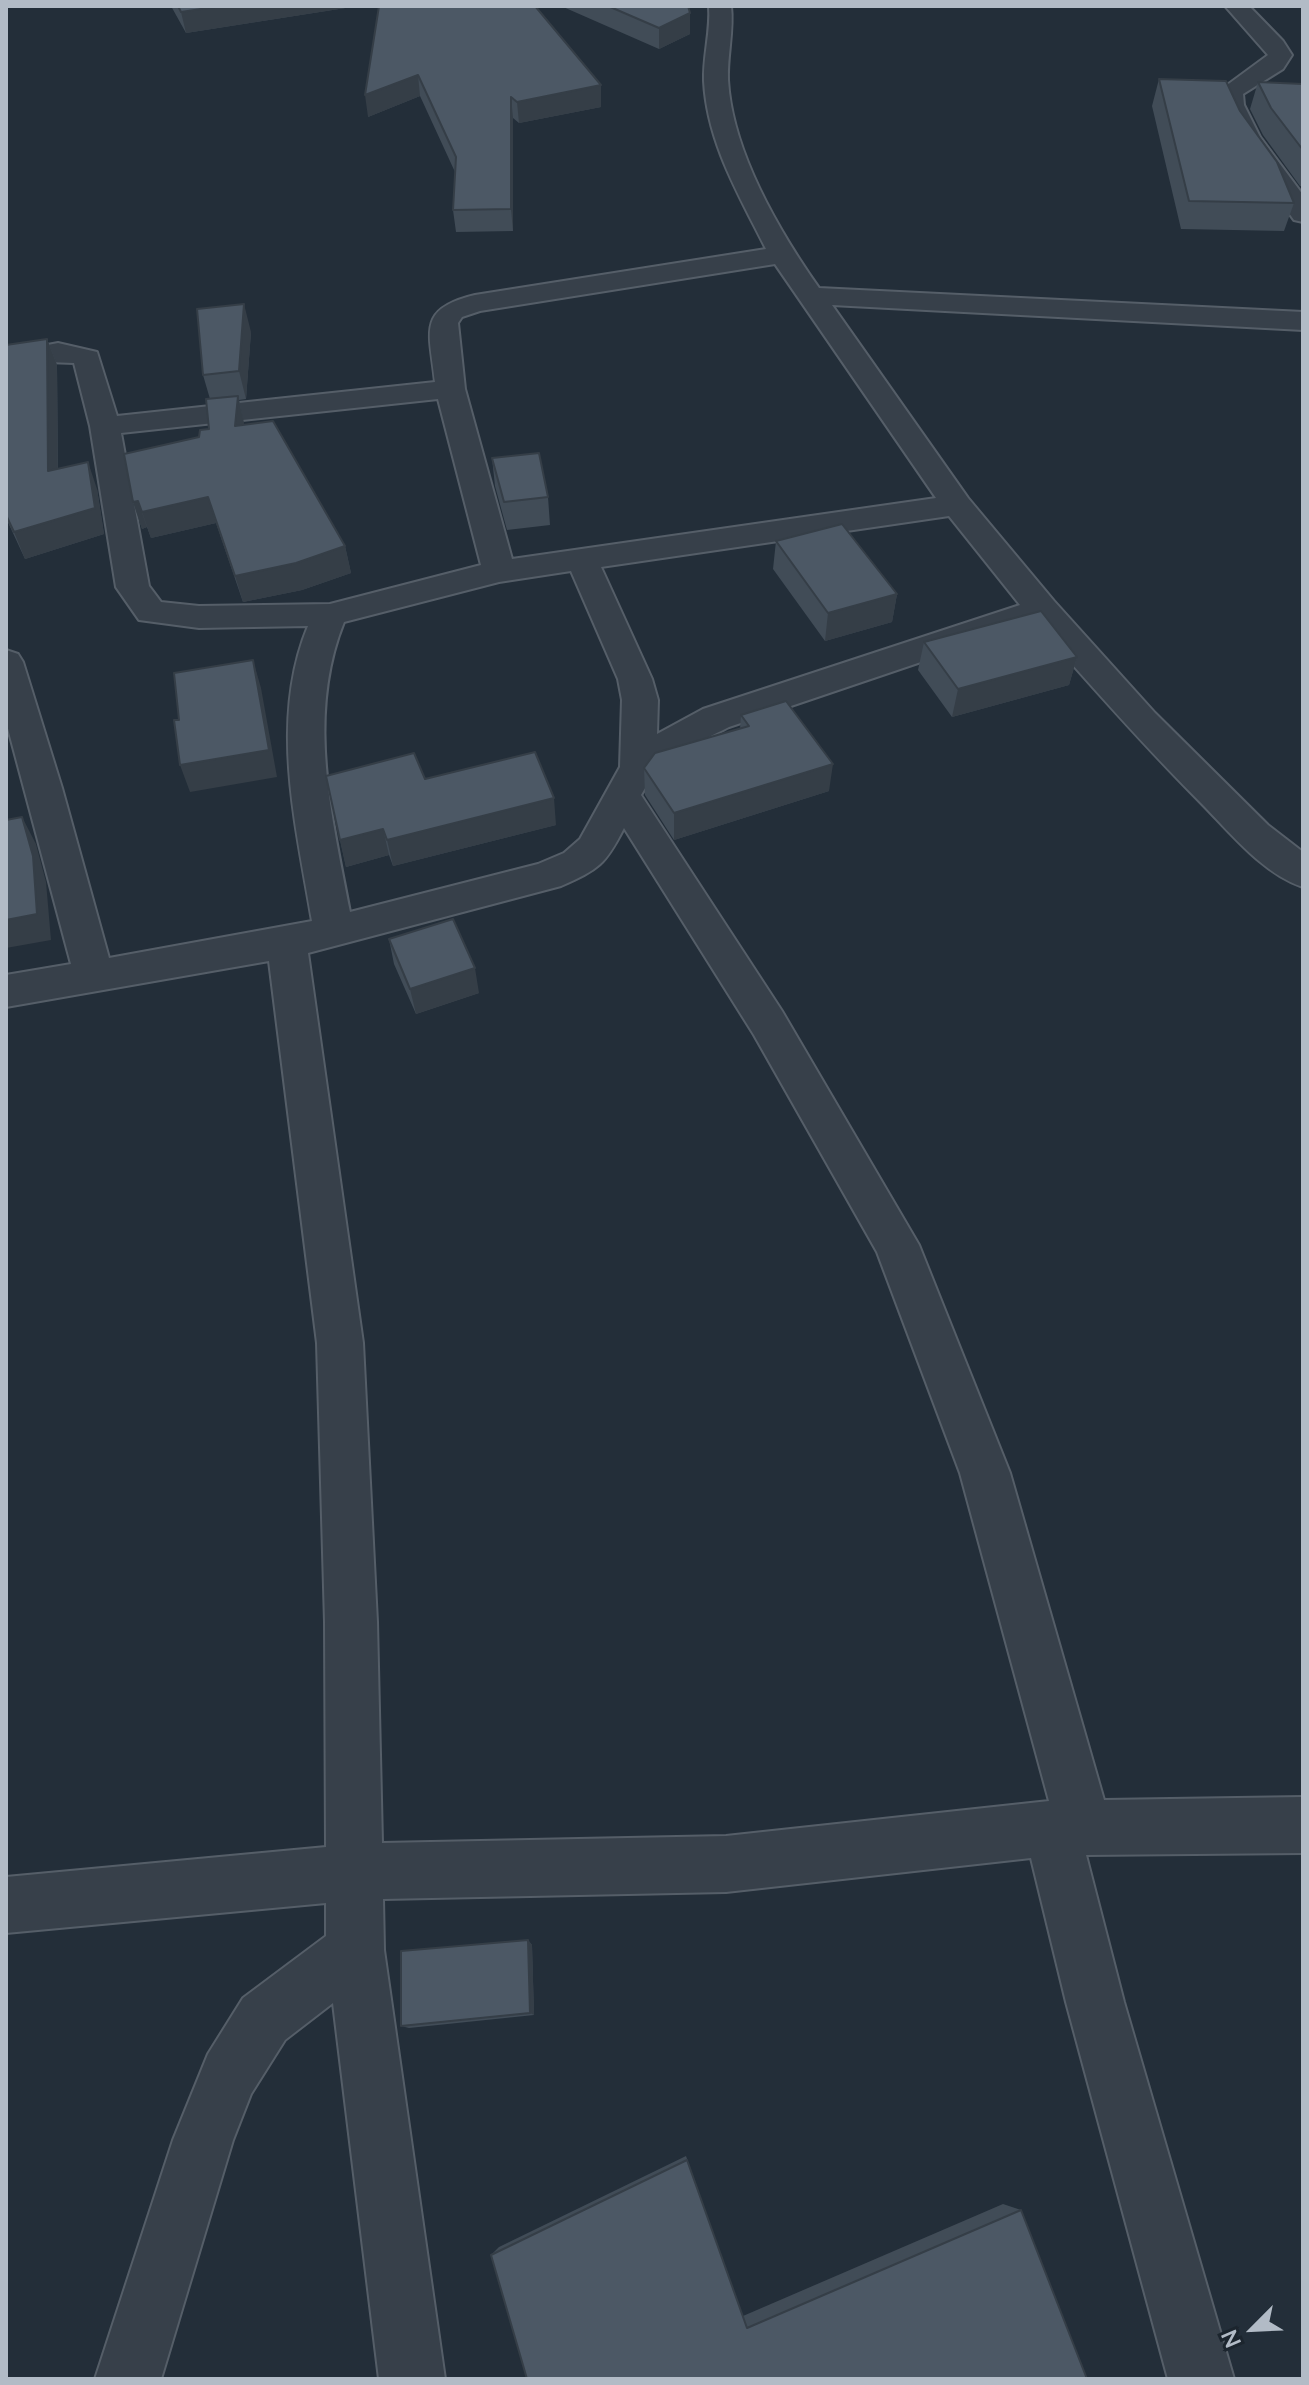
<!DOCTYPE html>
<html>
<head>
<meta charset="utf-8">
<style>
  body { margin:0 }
  #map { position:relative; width:1309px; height:2385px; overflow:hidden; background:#232e39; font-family:Lato,sans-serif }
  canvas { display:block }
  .frame { position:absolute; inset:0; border:8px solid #b2bbc6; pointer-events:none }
  .north { position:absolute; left:1213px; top:2289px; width:80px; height:80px; -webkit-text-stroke:6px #1c252e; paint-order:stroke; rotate:246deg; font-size:22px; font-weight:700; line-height:32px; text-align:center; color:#b2bbc6 }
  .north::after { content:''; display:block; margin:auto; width:28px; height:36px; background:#b2bbc6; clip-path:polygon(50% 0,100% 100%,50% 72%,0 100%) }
</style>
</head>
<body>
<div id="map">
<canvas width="1309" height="2385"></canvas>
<div class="frame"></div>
<div class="north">N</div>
</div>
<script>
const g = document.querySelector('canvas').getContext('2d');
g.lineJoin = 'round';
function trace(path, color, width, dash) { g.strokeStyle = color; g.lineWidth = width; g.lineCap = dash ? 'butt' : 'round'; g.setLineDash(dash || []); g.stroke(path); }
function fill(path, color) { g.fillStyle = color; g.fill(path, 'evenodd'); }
const minor = new Path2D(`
  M709,6H731C734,31 727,55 728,80C732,151 779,231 819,288L1303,312V330L832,305L968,498L1054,601L1155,713L1268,825L1303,852V887C1265,875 1232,835 1205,807C1146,748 1091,686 1036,623L729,727C695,744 660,760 641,795L782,1011L919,1245L1010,1473L1104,1800L1303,1797V1853L1086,1855L1124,2002L1234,2379H1168L1066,2002L1031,1858L726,1892L383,1899L384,1950L445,2379H379L333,2003L285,2040L251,2094L233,2140L161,2379H95L173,2140L208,2054L243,1998L326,1936V1903L6,1933V1877L326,1847L325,1622L317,1343L269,961L6,1007V975L71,964L6,721V650L18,654L23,662L62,788L109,958L312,921C296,825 269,720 308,626L199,628L139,620L116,587L90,426L74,363L47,362L6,371V353L58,343L97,352L117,416L435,382C430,332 416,309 475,295L766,249C739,195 707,142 704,81C703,56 711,31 709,6ZM775,264L936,498L512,559L465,389L458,323L462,317L480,311ZM438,399L481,565L330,604L199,606L161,602L149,586L121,433ZM949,516L1020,605L703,709L657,734L658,700L652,679L601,567ZM571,571L618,679L622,700L620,767L580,839L564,853L538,864L350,912C332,816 306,716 344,622L499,582ZM624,828L754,1035L877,1252L960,1473L1049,1801L726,1836L382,1843L377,1622L363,1343L308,953L561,886C599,869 605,865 624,828Z
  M1225,6H1249L1283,41L1292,55L1283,69L1243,94L1244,105L1260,137L1303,195V222L1294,220L1234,137L1220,105L1219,91L1268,55Z`);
const wall = new Path2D(`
  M171,6H358L186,33Z
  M379,6L601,85V107L519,123L513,118V231L456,232L453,210L455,172L420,96L368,117Z
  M561,6H688L690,13V34L659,49Z
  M1159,79L1240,111L1294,203L1284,231L1181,229L1152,106Z
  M1258,82L1303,84V186H1300L1263,135L1250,109Z
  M251,332L246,399L239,400L244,425L345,546L351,573L302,590L243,602L216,523L151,538L147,527L142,529L133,502L209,429L210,399L203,375Z
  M47,339L57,365L58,469L97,489L104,534L25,559L6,518V345Z
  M492,458L548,497L550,525L507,530L495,486Z
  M776,541L897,594L892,622L825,641L773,569Z
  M924,642L1077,657L1069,685L952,717L918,670Z
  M741,715L829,791L674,840L645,795L644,768L740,729Z
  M425,779L556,825L393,866L389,855L346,867L340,840Z
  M389,939L479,993L416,1014L394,964Z
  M528,1940L532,1945L534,2015L409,2028L401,2026Z
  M686,2156L743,2316L1003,2204L1021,2210L1087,2379H527L491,2255L499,2247Z`);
const shadedWall = new Path2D(`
  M221,6H358L186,33L181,12Z
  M690,13V34L659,49V28Z
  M418,75L420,96L368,117L365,95Z
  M601,85V107L519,123L517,102Z
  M511,97L513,118V231L511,209Z
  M244,304L251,332L246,399L239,371Z
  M47,339L57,365L58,498L48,471Z
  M238,396L244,423L242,452L235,426Z
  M88,462L97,489L104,534L25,559L14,532Z
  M208,497L216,523L151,538L142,512Z
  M138,501L147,527L142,529L133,502Z
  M345,546L351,573L302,590L243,602L235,576Z
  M897,594L892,622L825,641L828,613Z
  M1077,657L1069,685L952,717L958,689Z
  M253,660L261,688L277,777L190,792L180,765Z
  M833,764L829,791L674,840V813Z
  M554,798L556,825L393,866L387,840Z
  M22,817L36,844L46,882L51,940L6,948V920Z
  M383,829L389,855L346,867L340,840Z
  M475,968L479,993L416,1014L410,989Z
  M528,1940L532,1945L534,2015L530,2013Z`);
const building = new Path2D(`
  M178,6H221L181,12Z
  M379,6H535L601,85L517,102L511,97V209L453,210L456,157L418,75L365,95Z
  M608,6H688L690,13L659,28Z
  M1159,79L1226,81L1240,111L1277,162L1294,203L1189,201Z
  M1258,82L1303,84V150L1271,108Z
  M244,304L239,371L203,375L197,309Z
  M47,339L48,471L88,462L95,508L14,532L6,515V345Z
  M238,396L235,426L273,421L345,546L296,563L235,576L208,497L142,512L138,501L133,502L124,454L199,437L200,430L209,429L206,399Z
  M539,453L548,497L504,502L492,458Z
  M842,524L897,594L828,613L776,541Z
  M1041,611L1077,657L958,689L924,642Z
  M253,660L269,750L180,765L174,720H179L174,673Z
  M786,701L833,764L674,813L644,768L655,753L749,726L741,715Z
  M535,752L554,798L387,840L383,829L340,840L326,776L414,753L425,779Z
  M22,817L33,856L37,914L6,920V820Z
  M453,919L475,968L410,989L389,939Z
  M528,1940L530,2013L401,2026V1951Z
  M687,2160L747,2328L1021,2210L1087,2379H527L491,2255Z`);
trace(minor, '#555e68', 4);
fill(minor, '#37404a');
fill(wall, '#414c57');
fill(shadedWall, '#353e47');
fill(building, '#4c5865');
trace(building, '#353e47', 2);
</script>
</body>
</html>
